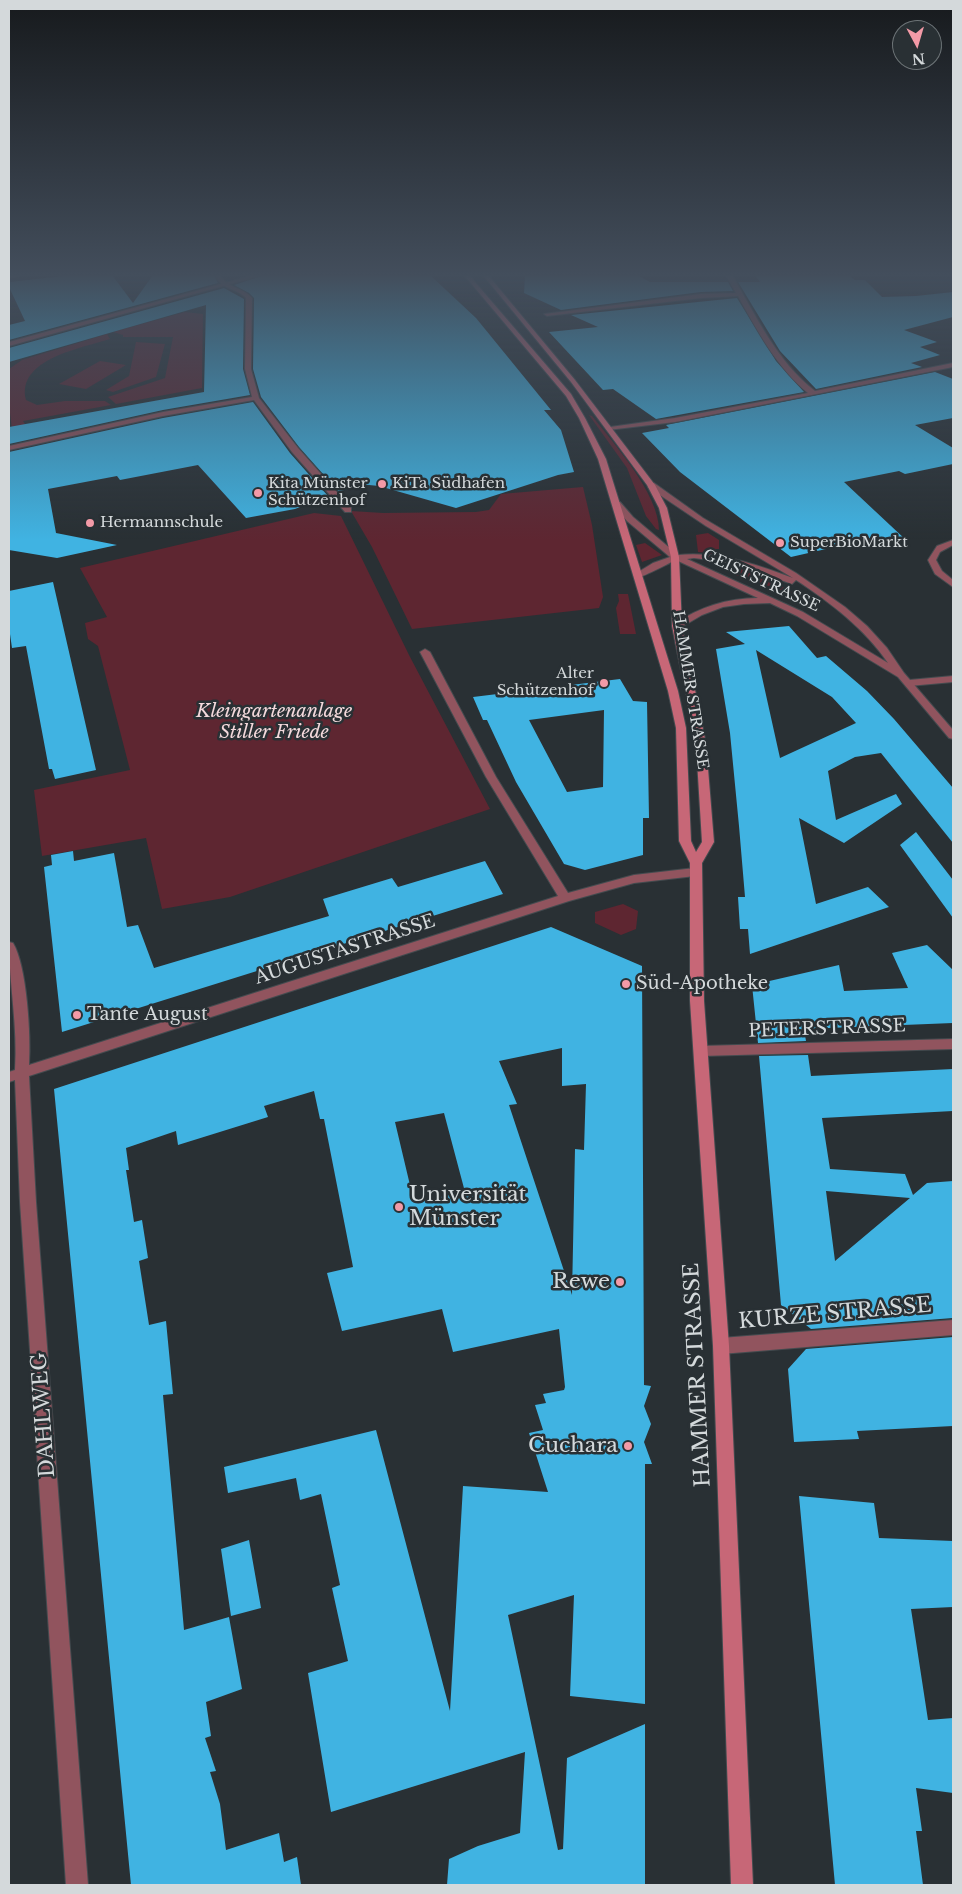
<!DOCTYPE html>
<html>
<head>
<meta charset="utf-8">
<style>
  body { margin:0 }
  #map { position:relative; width:962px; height:1894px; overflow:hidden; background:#293034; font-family:"Libre Baskerville",serif }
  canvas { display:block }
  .frame { position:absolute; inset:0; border:10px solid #d4d9db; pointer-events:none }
  .north { position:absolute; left:892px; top:20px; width:50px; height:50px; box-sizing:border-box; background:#293034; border:1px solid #6d7477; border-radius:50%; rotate:174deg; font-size:14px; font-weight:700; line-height:20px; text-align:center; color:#d4d9db }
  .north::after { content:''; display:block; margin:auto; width:18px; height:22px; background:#f39aa7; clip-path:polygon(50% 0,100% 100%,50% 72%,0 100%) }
</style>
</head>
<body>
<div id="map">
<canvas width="962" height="1894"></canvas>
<div class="frame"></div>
<div class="north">N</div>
</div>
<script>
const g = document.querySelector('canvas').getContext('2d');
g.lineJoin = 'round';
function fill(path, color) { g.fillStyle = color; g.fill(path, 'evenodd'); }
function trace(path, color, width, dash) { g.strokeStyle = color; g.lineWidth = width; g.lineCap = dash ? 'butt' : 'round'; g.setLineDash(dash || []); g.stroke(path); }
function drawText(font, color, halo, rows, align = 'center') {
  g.font = font + ' "Libre Baskerville",serif'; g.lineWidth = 5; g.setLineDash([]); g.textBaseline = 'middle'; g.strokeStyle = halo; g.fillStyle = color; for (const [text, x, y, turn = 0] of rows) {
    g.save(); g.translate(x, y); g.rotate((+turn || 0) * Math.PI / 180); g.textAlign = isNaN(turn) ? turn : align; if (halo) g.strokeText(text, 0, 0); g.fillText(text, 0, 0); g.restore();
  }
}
const green = new Path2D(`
  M185,312L203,314L202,388L116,404L108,397L165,378L173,337H123V335L113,332Z
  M107,334L110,339C82,348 16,359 26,400L37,405L65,401H105L111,405L23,421L31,434L13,437L9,405V369L22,360Z
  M136,342L165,344L156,377L113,392L106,390L129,376Z
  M100,361L126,365L86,389L59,384Z
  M589,415L592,416C614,444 659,494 659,530L656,529L646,516L627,468Z
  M583,487L592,525L603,597L599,608L412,629L372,547L351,511L383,513L476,512L489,510L501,494Z
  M314,513L341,516L409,655L490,809L230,897L162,909L146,838L42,856L34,790L130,770L98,646L88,639L85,623L107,617L80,568Z
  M708,533L719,540V549H716V554L698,552L696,535Z
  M645,543L662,555L642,562L636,545Z
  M728,563L780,585L819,608L777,589L727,572L725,571Z
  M618,594H628L636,634H620L616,608L619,601Z
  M623,904L638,911L636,929L621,935L595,923V912Z`);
const building = new Path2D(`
  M73,275H112L133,303L153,275H214L218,283L9,340V325L25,321L9,287V282Z
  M264,275H430L476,318L551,410H544L561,430L574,472L558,475L456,508L379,486L359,484L339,492L299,447L261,397L253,369L254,298L249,293L234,285Z
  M525,275H637L650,282H728L733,291L701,292L561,310L524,293Z
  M755,275H848L855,280H865L882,297L916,296L953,292V317L904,330L937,342L920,347L940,355L911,363L922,367L816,389L780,351L738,282H760Z
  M224,288L244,299L243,369L250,395L163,410L9,444V427L204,392L206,305L9,362V348Z
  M737,298L776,361L804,392L656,419L613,389L603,390L549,332L598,327L571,315Z
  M935,372L953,379V418L915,425L953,448V464L905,474L899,471L844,482L906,540L826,549L791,557L680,472L642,433L669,428L666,425Z
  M253,402L290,453L328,496L295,509L246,518L198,465L120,480L117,476L48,489L56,533L117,545L57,558L9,550V452L163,418Z
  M53,582L96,770L55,779L52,769H49L26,646L12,648L9,627V591Z
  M789,626L817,658L826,656L867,691L894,719L953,788V843L881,753L855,757L828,771L836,820L896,794L902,804L844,843L799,818L816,904L868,887L889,907L750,954L748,929H740L738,897H745L739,826L730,733L716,649L745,644L726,632ZM756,650L832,697L856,723L780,758Z
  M620,679L633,701L647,702L649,818H643V855L585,870L564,864L516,782L487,720H483L473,697ZM604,710L603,787L567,792L529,720Z
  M916,832L953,880V918L900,845Z
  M73,851L74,861L114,853L127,927L138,925L154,968L329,916L323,899L392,878L398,887L485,861L503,894L62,1032L44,867L52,865L51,855Z
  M551,927L642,966L644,1385L651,1386L644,1406L651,1424L644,1442L652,1464H645V1704L570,1696L574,1595L508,1615L558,1850L563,1849L567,1758L645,1724V1885H447L449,1859L478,1846L520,1833L525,1752L331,1812L308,1673L348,1661L332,1588L340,1585L321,1494L300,1500L296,1478L228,1493L224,1467L376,1430L450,1711L463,1486L548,1492L529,1433L543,1430L535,1405L546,1403L543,1394L564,1390L565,1387L559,1329L453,1352L442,1309L342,1331L327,1273L353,1267L324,1119H320L314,1091L264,1106L268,1117L178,1145L176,1131L126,1148L129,1170H126L134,1222L142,1220L148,1258L139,1261L149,1325L166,1321L173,1394L163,1395L184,1630L229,1617L242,1689L206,1702L211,1736L205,1738L216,1771L210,1772L220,1804L226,1850L279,1833L284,1862L297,1857L301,1885H131L54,1089ZM562,1048V1086L586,1084L584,1150L575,1149L572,1295L509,1105L517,1104L499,1061ZM444,1113L465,1192L414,1202L395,1122Z
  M927,945L953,970V1023L804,1029L806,1041L758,1043L752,985L839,965L844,991L908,988L892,953Z
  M808,1055L811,1076L953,1069V1111L822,1118L830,1169L905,1174L913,1195L927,1183L953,1181V1318L811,1329L781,1305L759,1056ZM826,1191L910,1198L835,1261Z
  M953,1337V1426L857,1431L859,1439L794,1442L788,1369L806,1349Z
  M799,1496L874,1503L879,1538L953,1541V1607L911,1609L928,1720L953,1718V1793L916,1788L922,1831H916L923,1885H835Z
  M249,1540L261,1608L231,1616L221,1549Z`);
const minor = new Path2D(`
  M9,275H20L9,278Z
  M216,275H220C226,288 243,287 252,298L251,369L259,398L298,448L351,508V512H345L292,452L254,400L163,416L9,450V446L163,412L252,397L245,369L246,298C237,288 219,289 216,275Z
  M726,275H732C755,314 777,362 815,391L953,363V367L675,422L608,430L606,429L610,427L675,418L808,393C777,368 757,330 738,296L701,298L547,316L544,314L701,294L736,293Z
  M953,540V545L940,552L936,560L942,571L953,580V587L935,574L928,560L937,546Z
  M425,649L430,652L496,777L568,893L634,875L695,868L701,872L695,876L634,883L569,901L29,1076L36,1202L88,1885H66L20,1202L15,1080L9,1082V1072L15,1070C18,1026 9,985 9,942L13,943C27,966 31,1037 29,1065L558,896L486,777L420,652Z
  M953,676V682L909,686L904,683L909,680Z
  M953,1039V1049L701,1056L696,1055L694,1051L696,1047L701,1046Z
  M953,1320V1335L721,1354L715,1351L713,1346L715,1341L721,1338Z`);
const tertiary = new Path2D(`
  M254,275H262L9,346V342Z
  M648,483H654L703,518L796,573L845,607L867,626L887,648L904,673L953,730V739L949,738L898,677L797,616L770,603L744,604L723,607L702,615L680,628H674V624C700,607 727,598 758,598L676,560C667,564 640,579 635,578V574L653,563L670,557L627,521L614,506V502H620L633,517L678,555C718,551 755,564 793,578L706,526L648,487ZM694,558L732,563L792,584L796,580C831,603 864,628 888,663L803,612L687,559Z`);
const secondary = new Path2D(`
  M464,275H469L571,394L585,418L606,459L678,691L686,728L691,841L696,852L702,842L696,744L672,626L671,557L659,508L647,485L571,382L483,275H488L575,380L655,485L667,508L679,557L682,626L706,744L714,842L702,863L704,1001L729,1346L753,1885H731L713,1346L690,1001V863L679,841L676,728L668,691L598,459L579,418L566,396Z`);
const markers = [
  [382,484,5,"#f39aa7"],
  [258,493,5,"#f39aa7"],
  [90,523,5,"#f39aa7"],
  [780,543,5,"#f39aa7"],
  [604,683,5,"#f39aa7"],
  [626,984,5,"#f39aa7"],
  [77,1015,5,"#f39aa7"],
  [399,1207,5,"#f39aa7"],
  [620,1282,5,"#f39aa7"],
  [628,1446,5,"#f39aa7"]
];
const farPoinames = [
  ["Kita Münster",268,484],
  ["Schützenhof",268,501],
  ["KiTa Südhafen",392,484],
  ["Hermannschule",100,523],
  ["SuperBioMarkt",790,543],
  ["Alter",594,674,"right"],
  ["Schützenhof",594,691,"right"]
];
const farStreetnames = [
  ["GEISTSTRASSE",761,581,25],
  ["HAMMER STRASSE",690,690,81]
];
const parkNames = [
  ["Kleingartenanlage",274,712],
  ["Stiller Friede",274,733]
];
const streetNames = [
  ["AUGUSTASTRASSE",345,950,-18],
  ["PETERSTRASSE",827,1029,-2]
];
const poiNames = [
  ["Süd-Apotheke",636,984],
  ["Tante August",87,1015]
];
const nearPoinames = [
  ["Universität",409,1195,"left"],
  ["Münster",409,1219,"left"],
  ["Rewe",610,1282],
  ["Cuchara",618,1446]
];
const nearStreetnames = [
  ["KURZE STRASSE",835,1314,-5],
  ["HAMMER STRASSE",698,1375,-93],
  ["DAHLWEG",44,1415,-94]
];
fill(green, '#5e2631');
fill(building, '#40b3e2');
trace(minor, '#444b4f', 2);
trace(tertiary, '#444b4f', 2);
trace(secondary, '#444b4f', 2);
fill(minor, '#91545e');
fill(tertiary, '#91545e');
fill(secondary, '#c76777');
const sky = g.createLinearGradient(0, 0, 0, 540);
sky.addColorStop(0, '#171a1d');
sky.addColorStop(0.51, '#434e5c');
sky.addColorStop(1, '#434e5c00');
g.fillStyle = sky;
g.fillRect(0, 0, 962, 540);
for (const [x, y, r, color] of markers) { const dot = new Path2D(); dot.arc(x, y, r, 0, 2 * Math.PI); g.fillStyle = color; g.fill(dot); trace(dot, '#293034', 2); }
drawText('15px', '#d4d9db', '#293034', farPoinames, 'left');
drawText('15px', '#d4d9db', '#293034', farStreetnames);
drawText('italic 18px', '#f4d9dc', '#293034', parkNames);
drawText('18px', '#d4d9db', '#293034', streetNames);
drawText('18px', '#d4d9db', '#293034', poiNames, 'left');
drawText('21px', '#d4d9db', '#293034', nearPoinames, 'right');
drawText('21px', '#d4d9db', '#293034', nearStreetnames);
</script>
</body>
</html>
